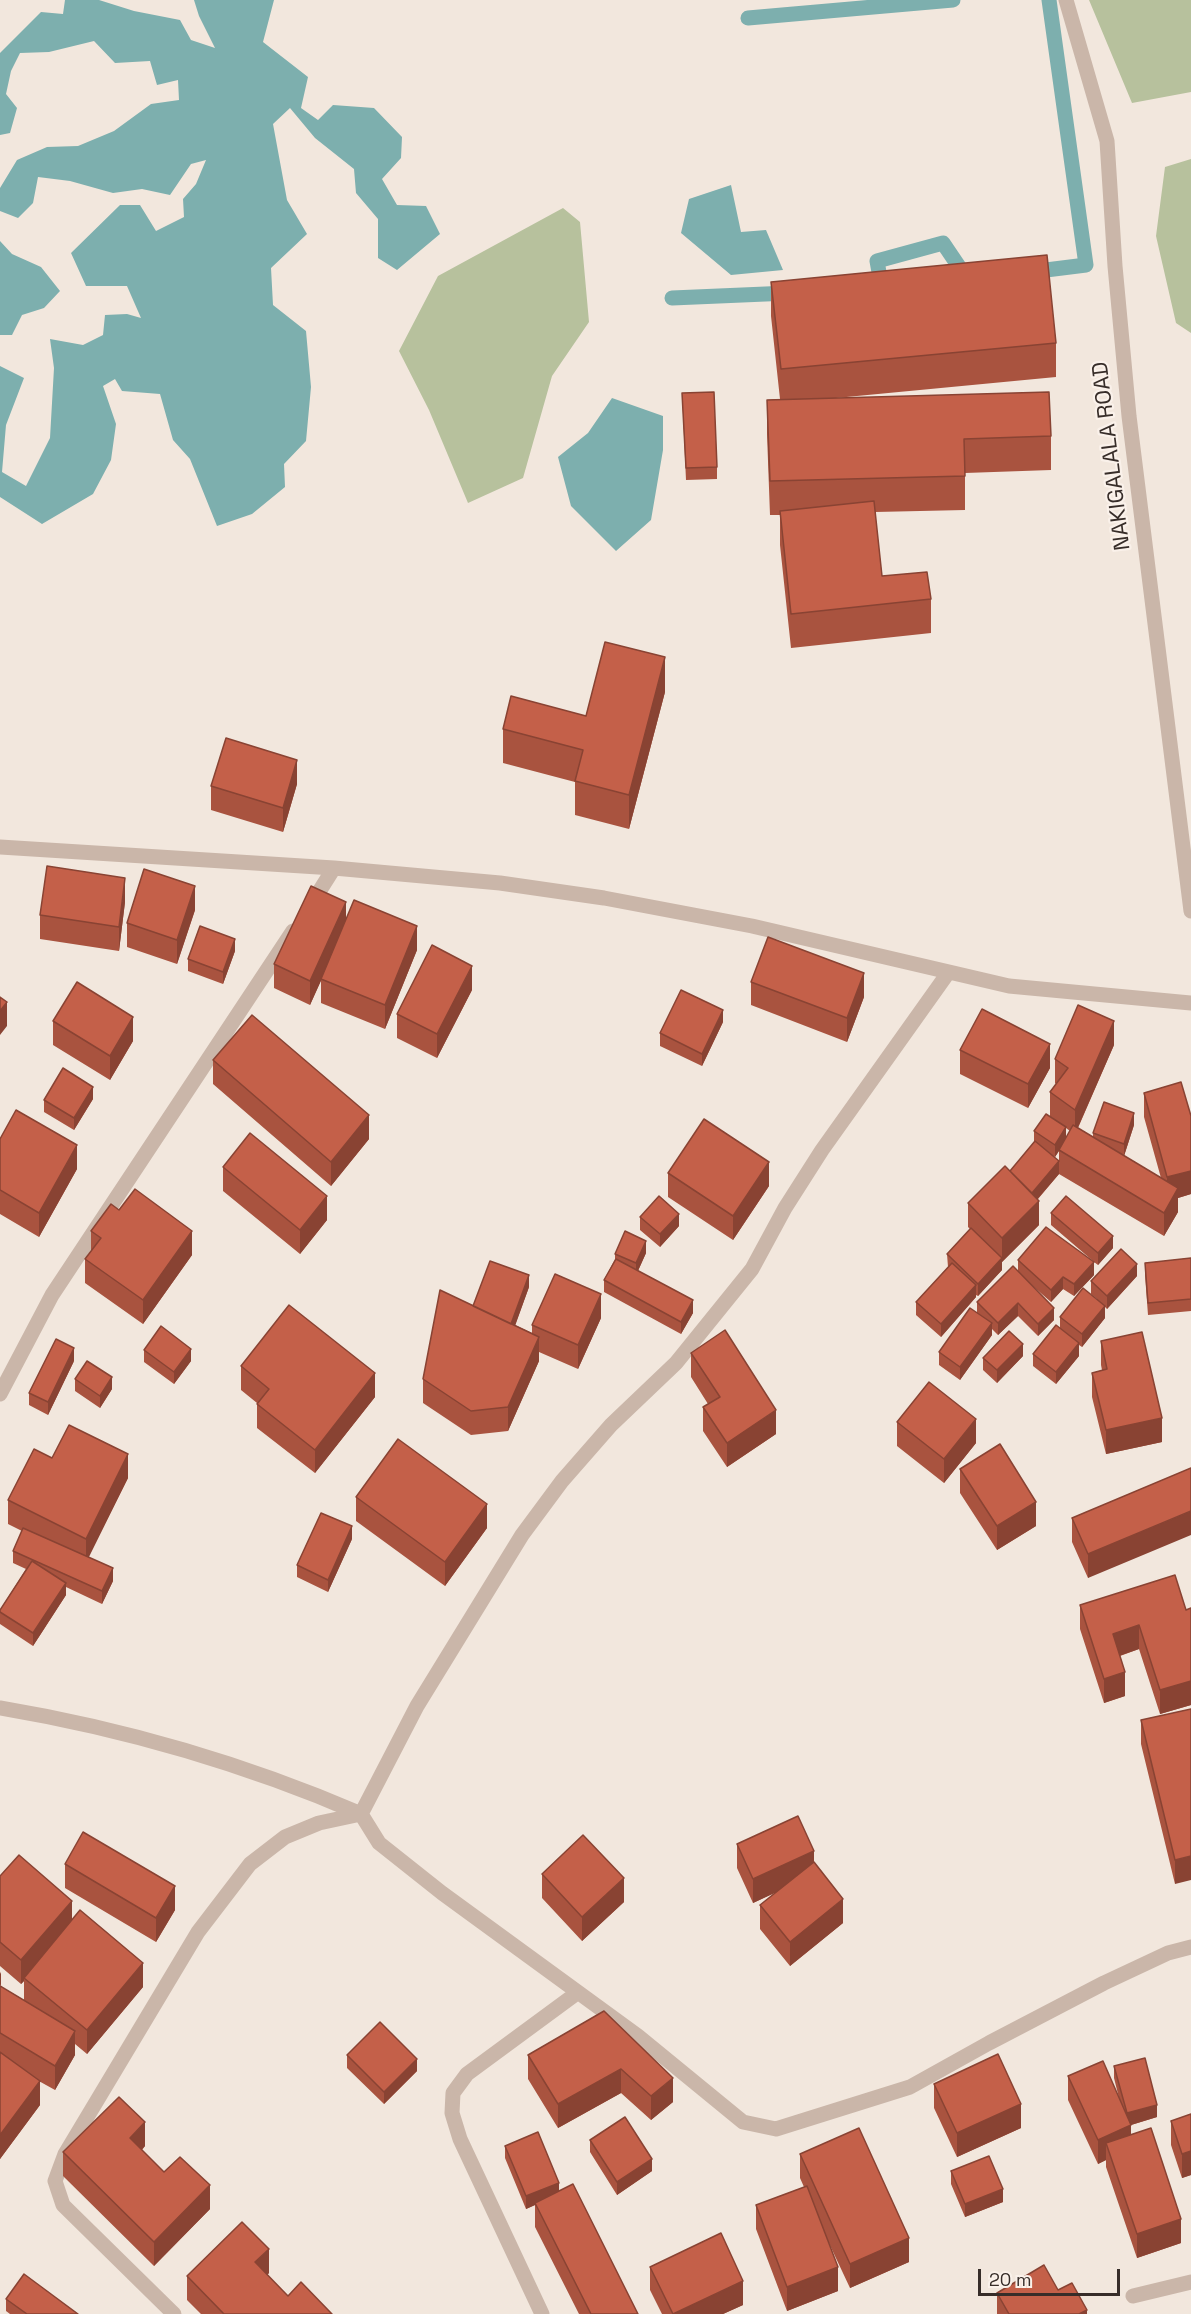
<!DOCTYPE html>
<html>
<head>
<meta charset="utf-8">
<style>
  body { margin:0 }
  #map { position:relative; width:1191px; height:2314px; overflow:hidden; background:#f2e7dd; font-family:"Space Grotesk",sans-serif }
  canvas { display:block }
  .scale { position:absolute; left:978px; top:2269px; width:142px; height:27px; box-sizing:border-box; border:3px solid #372d29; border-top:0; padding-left:8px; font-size:18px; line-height:21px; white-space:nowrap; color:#372d29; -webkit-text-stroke:4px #faf1ea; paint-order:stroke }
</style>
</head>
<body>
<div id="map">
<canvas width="1191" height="2314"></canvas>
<div class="scale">20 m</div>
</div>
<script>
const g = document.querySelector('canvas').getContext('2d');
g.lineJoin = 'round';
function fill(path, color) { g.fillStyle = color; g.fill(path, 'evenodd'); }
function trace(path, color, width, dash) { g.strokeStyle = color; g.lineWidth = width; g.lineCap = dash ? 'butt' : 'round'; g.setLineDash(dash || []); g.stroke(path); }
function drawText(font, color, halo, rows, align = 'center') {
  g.font = font + ' "Space Grotesk",sans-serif'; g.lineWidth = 4.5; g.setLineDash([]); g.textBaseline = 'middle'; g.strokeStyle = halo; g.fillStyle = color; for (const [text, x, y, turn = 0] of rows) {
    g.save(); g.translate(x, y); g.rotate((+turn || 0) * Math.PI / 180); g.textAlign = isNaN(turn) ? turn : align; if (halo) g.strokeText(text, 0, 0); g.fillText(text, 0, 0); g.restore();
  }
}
const green = new Path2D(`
  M1089,0H1191V92L1132,103Z
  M1191,159V333L1176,323L1156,236L1165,167Z
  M563,208L580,222L589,322L552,376L523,478L468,503L429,410L399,351L438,276Z`);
const water = new Path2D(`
  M65,0H99L134,11L180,20L191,40L215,48L199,16L194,0H274L263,42L308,77L301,108L318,120L333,105L374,108L402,137L401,158L382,179L397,205L426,206L440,234L397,270L378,258V219L356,193L354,169L315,138L290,108L273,124L287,200L307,234L271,268L273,305L306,331L311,387L306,441L284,464L285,487L252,514L217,526L190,459L173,440L160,394L122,391L115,379L103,386L116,424L111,460L93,494L42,524L0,497V366L24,378L6,425L2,472L26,486L50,438L54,368L50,339L83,345L103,335L105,315L127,314L141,318L127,286H86L71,253L120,205H140L156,231L184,217L183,199L196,184L206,160L191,164L170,195L142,189L113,193L70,181L38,177L33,203L18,218L0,211V188L17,160L47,147L78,146L114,131L151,104L179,100L178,80L157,85L150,61L115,63L94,41L49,52L20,53L11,71L6,94L17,108L10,133L0,135V53L41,12L63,14Z
  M731,185L741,232L766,230L783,270L731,275L681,233L689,199Z
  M0,241L12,254L41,267L60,291L44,308L22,315L12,335H0Z
  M612,398L663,416V450L651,520L616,551L571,506L558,457L588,433Z`);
const stream = new Path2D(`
  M748,18L953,0
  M1030,272L1086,265L1049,0
  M882,289L877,261L943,243L968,280
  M672,298L789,293`);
const minor = new Path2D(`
  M1066,0L1107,141L1115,266L1129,416L1191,911
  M0,847L334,868L500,883L604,898L752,926L1009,986L1191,1003
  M310,906L334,868
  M0,1394L52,1295L293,931
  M0,1708C125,1729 245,1764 361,1814L417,1706L522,1535L562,1481L611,1425L676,1363L752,1269L785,1208L822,1150L948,973
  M1133,2296L1191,2282
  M174,2314L63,2205L55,2181L65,2154L198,1932L250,1864L285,1837L319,1823L361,1814L379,1843L442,1893L638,2036L743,2122L776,2129L910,2087L989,2043L1104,1983L1168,1953L1191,1947
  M542,2314L460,2139L452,2113L453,2093L467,2074L577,1993`);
const wall = new Path2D(`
  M771,282L1056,343V377L836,398L1051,436V470L965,473V510L875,512L882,576L931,599V633L791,648L780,545V515H770L767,434V400L780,399L771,316Z
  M682,393L717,467V479L686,480Z
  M665,692L629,829L575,815V782L503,763V729L586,716Z
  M297,784L283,832L211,810V786Z
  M125,902L119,951L40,939V915Z
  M195,910L177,964L127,947V923Z
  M346,918L417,950L385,1029L321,1003V980L310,1005L274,988V964Z
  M235,951L223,984L188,971V959Z
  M751,982L864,997L847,1042L751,1005Z
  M472,990L437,1058L397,1038V1014Z
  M53,1021L133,1041L110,1080L53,1045Z
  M723,1022L702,1066L660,1046V1033Z
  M1114,1045L1078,1128L1093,1137V1133L1134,1125L1124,1156L1161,1178L1144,1117V1093L1191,1116V1194L1178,1198V1212L1164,1236L1059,1174L1038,1199L1039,1225L1002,1262V1270L978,1296L976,1295V1297L941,1337L916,1315V1302L948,1267L947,1254L970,1229L968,1227V1203L1010,1171L1034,1142V1131L1063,1126L1050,1116V1092L1056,1084L1055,1083V1059ZM1066,1128L1070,1131L1066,1138ZM1059,1151V1161L1051,1155L1055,1157Z
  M960,1050L1050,1068L1028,1108L960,1074Z
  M213,1060L369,1139L331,1186L213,1084Z
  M93,1099L74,1130L44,1112V1100Z
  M0,1139L77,1169L39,1237L0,1214Z
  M223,1167L327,1220L300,1254L223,1191Z
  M668,1173L769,1186L733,1240L668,1197Z
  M119,1210L192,1255L143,1324L85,1283V1259L91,1251V1231Z
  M1051,1213L1113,1248L1098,1265L1094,1262V1275L1074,1296L1063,1289L1051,1302L1028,1282L1054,1320L1038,1336L1018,1316L998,1335L992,1329V1335L960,1380L939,1365V1352L977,1312V1302L1018,1271V1260L1093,1261L1051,1225Z
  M640,1217L679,1226L660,1247L640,1230Z
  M646,1253L638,1271L693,1313L681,1334L604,1292V1280L615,1259V1254Z
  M1191,1258V1311L1148,1315L1145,1275V1263Z
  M1137,1276L1107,1309L1105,1307V1318L1082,1347L1079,1345V1356L1056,1384L1033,1366V1354L1060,1329V1317L1097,1299L1091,1294V1281Z
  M529,1287L515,1325L532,1333V1325L601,1318L578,1369L539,1352V1361L508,1431L471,1435L423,1403V1379L473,1306Z
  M1101,1341L1162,1442L1106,1454L1092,1397V1373L1102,1370L1101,1365Z
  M144,1350L191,1361L174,1384L144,1362Z
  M691,1353L776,1434L727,1467L703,1431V1407L708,1404L691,1377Z
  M1023,1356L997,1383L983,1370V1358Z
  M74,1361L48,1415L29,1405V1393Z
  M241,1366L375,1397L315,1473L257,1428V1403L241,1390Z
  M75,1379L112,1389L100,1408L75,1391Z
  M897,1422L976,1443L944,1483L897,1446Z
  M52,1458L128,1478L88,1557L113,1581L102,1604L66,1587V1595L33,1646L0,1624V1610L26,1569L13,1563V1551L22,1531L8,1524V1500Z
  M1191,1468L1088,1578L1072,1542V1518Z
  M960,1469L1036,1526L997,1550L960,1493Z
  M356,1497L487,1528L445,1586L356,1521Z
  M352,1539L328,1592L297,1577V1565Z
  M1080,1605L1186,1610L1191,1608V1705L1160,1714L1139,1649L1120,1656L1125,1696L1104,1703L1080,1629Z
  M1191,1709L1175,1884L1141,1744V1720Z
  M737,1844L814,1863L843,1923L790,1966L760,1929V1905L776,1892L753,1903L737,1868Z
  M65,1864L175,1910L156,1942L65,1888Z
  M542,1874L624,1902L582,1941L542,1898Z
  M0,1876L72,1920L143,1987L87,2054L75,2044V2055L55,2090L37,2080L40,2105L0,2159V1971L1,1984L0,1986L24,2000V1981L21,1984L0,1966Z
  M604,2011L673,2102L651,2120L621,2093L558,2128L528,2079V2055Z
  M347,2055L417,2071L384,2104L347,2068Z
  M1114,2066L1157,2117L1131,2125V2134L1181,2243L1137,2258L1106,2167V2160L1098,2164L1068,2100V2076L1119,2098L1114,2078Z
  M934,2084L1021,2128L957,2157L934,2108Z
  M1191,2114V2175L1182,2178L1171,2145V2121Z
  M590,2140L652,2171L617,2195L590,2152Z
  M145,2146L142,2150L164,2172L210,2209L154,2266L63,2176V2152Z
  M505,2146L559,2191L638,2314H579L535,2227V2205L526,2209L505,2158Z
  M800,2154L909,2262L850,2288L827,2239L838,2291L787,2311L756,2229V2205L804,2187L800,2178Z
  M951,2171L1003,2202L965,2217L951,2184Z
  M650,2267L743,2305L723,2314H662L650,2290Z
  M269,2273L267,2275L288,2296L332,2314H201L187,2300V2276Z
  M1058,2290L1087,2314H997V2293Z
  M6,2299L78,2314H10L6,2311Z`);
const shadedWall = new Path2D(`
  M665,657V692L629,829V795Z
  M297,760V784L283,832V808Z
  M125,878V902L119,951V927Z
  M195,886V910L177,964V940Z
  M346,902V926L310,1005V981Z
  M417,926V950L385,1029V1005Z
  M235,939V951L223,984V972Z
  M472,966V990L437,1058V1034Z
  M864,973V997L847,1042V1018Z
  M7,1002V1026L0,1035V1011Z
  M723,1010V1022L702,1066V1054Z
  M133,1017V1041L110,1080V1056Z
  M1114,1021V1045L1075,1134V1110Z
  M1050,1044V1068L1028,1108V1084Z
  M93,1087V1099L74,1130V1118Z
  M1134,1113V1125L1124,1156V1144Z
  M369,1115V1139L331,1186V1162Z
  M1066,1127V1140L1055,1157V1145Z
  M77,1145V1169L39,1237V1213Z
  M1059,1161V1174L1028,1210V1197Z
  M769,1162V1186L733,1240V1216Z
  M1191,1171V1194L1178,1198V1212L1164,1236V1213L1167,1201V1177Z
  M327,1196V1220L300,1254V1230Z
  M1039,1201V1225L1002,1262V1270L978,1296V1284L1002,1258V1238Z
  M679,1214V1226L660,1247V1234Z
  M192,1231V1255L143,1324V1300Z
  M1113,1236V1248L1098,1265V1253Z
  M646,1241V1253L636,1275V1263Z
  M1094,1262V1275L1074,1296V1284Z
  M1137,1264V1276L1107,1309V1296Z
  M529,1275V1287L510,1340V1327Z
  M1063,1277V1289L1051,1302V1290Z
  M976,1285V1297L941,1337V1324Z
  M601,1294V1318L578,1369V1345Z
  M693,1300V1313L681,1334V1322Z
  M1018,1303V1316L998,1335V1323Z
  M1105,1306V1318L1082,1347V1334Z
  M1054,1308V1320L1038,1336V1324Z
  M992,1323V1335L960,1380V1367Z
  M539,1337V1361L508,1431V1407Z
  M1079,1343V1356L1056,1384V1372Z
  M1023,1344V1356L997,1383V1370Z
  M74,1348V1361L48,1415V1402Z
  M191,1349V1361L174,1384V1372Z
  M375,1373V1397L315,1473V1450Z
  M112,1377V1389L100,1408V1396Z
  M776,1410V1434L727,1467V1443Z
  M1162,1418V1442L1106,1454V1430Z
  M976,1419V1443L944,1483V1459Z
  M128,1454V1478L86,1563V1539Z
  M1036,1502V1526L997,1550V1526Z
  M487,1504V1528L445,1586V1562Z
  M1191,1511V1535L1088,1578V1554Z
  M352,1526V1539L328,1592V1580Z
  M113,1568V1581L102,1604V1591Z
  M66,1583V1595L33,1646V1633Z
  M1139,1625V1649L1113,1658V1634Z
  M1125,1672V1696L1104,1703V1679Z
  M1191,1681V1705L1160,1714V1690Z
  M814,1851V1875L753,1903V1879Z
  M1191,1856V1880L1175,1884V1860Z
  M624,1878V1902L582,1941V1917Z
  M175,1886V1910L156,1942V1918Z
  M843,1899V1923L790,1966V1942Z
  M72,1901V1925L24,1978V1981L21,1984V1960Z
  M143,1963V1987L87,2054V2030Z
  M1,1972V1984L0,1987V1974Z
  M75,2031V2055L55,2090V2066Z
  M417,2059V2071L384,2104V2092Z
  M621,2069V2093L558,2128V2104Z
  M673,2078V2102L651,2120V2096Z
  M40,2081V2105L0,2159V2135Z
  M1021,2104V2128L957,2157V2133Z
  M1157,2105V2117L1131,2125V2149L1106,2143V2160L1098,2164V2140L1127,2126V2113Z
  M145,2122V2146L130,2162V2138Z
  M1191,2151V2175L1182,2178V2154Z
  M652,2159V2171L617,2195V2182Z
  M559,2183V2196L535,2203V2205L526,2209V2196Z
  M210,2185V2209L154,2266V2242Z
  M1003,2189V2202L965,2217V2204Z
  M1181,2219V2243L1137,2258V2234Z
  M909,2238V2262L850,2288V2264Z
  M269,2249V2273L255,2286V2262Z
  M838,2267V2291L787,2311V2287Z
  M743,2281V2305L723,2314H673Z
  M1087,2310V2314H1079Z`);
const building = new Path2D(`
  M1047,255L1056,343L781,369L771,282Z
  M714,392L717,467L686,468L682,393Z
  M1049,392L1051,436L964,439L965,476L770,481L767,400Z
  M874,501L882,576L927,572L931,599L791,614L780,511Z
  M605,642L665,657L629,795L575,781L583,750L503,729L511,696L586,716Z
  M226,738L297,760L283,808L211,786Z
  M47,866L125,878L119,927L40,915Z
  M144,869L195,886L177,940L127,923Z
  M311,886L346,902L310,981L274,964Z
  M354,900L417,926L385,1005L321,979Z
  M200,926L235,939L223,972L188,959Z
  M768,937L864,973L847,1018L751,982Z
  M432,945L472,966L437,1034L397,1014Z
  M77,982L133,1017L110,1056L53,1021Z
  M681,990L723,1010L702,1054L660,1033Z
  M0,997L7,1002L0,1011Z
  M1078,1005L1114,1021L1075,1110L1050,1092L1068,1068L1055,1059Z
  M982,1009L1050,1044L1028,1084L960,1050Z
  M252,1015L369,1115L331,1162L213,1060Z
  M63,1068L93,1087L74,1118L44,1100Z
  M1181,1082L1191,1116V1171L1167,1177L1144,1093Z
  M1104,1102L1134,1113L1124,1144L1093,1133Z
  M16,1110L77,1145L39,1213L0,1190V1139Z
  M1046,1114L1066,1127L1055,1145L1034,1131Z
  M704,1119L769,1162L733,1216L668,1173Z
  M1073,1125L1178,1188L1164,1213L1059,1150Z
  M250,1133L327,1196L300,1230L223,1167Z
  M1035,1141L1059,1161L1032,1193L1010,1171Z
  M1005,1166L1039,1201L1002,1238L968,1203Z
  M135,1189L192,1231L143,1300L85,1259L101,1238L91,1231L111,1204L119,1210Z
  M659,1196L679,1214L660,1234L640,1217Z
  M1066,1196L1113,1236L1098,1253L1051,1213Z
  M1046,1227L1094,1262L1074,1284L1063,1277L1051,1290L1018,1260Z
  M971,1228L1002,1258L978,1284L947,1254Z
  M625,1231L646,1241L636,1263L615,1254Z
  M1121,1249L1137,1264L1107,1296L1091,1281Z
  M1191,1258V1299L1148,1303L1145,1263Z
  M616,1259L693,1300L681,1322L604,1280Z
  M490,1261L529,1275L511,1324L473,1306Z
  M952,1263L976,1285L941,1324L916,1302Z
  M1013,1266L1054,1308L1038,1324L1018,1303L998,1323L977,1302Z
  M555,1274L601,1294L578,1345L532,1325Z
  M1083,1288L1105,1306L1082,1334L1060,1317Z
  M440,1290L539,1337L508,1407L471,1411L423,1379Z
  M289,1305L375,1373L315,1450L257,1404L269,1389L241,1366Z
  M970,1308L992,1323L960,1367L939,1352Z
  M1056,1325L1079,1343L1056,1372L1033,1354Z
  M161,1326L191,1349L174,1372L144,1350Z
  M725,1330L776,1410L727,1443L703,1407L720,1397L691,1353Z
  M1009,1331L1023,1344L997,1370L983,1358Z
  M1142,1332L1162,1418L1106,1430L1092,1373L1107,1369L1101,1341Z
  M56,1339L74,1348L48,1402L29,1393Z
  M87,1361L112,1377L100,1396L75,1379Z
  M929,1382L976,1419L944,1459L897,1422Z
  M69,1425L128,1454L86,1539L8,1500L34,1449L52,1458Z
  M398,1439L487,1504L445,1562L356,1497Z
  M1000,1444L1036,1502L997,1526L960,1469Z
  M1191,1468V1511L1088,1554L1072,1518Z
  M321,1513L352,1526L328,1580L297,1565Z
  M23,1528L113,1568L102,1591L13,1551Z
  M32,1561L66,1583L33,1633L0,1612V1610Z
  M1175,1575L1186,1610L1191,1608V1681L1160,1690L1139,1625L1113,1634L1125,1672L1104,1679L1080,1605Z
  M1191,1709V1856L1175,1860L1141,1720Z
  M798,1816L814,1851L753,1879L737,1844Z
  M83,1832L175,1886L156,1918L65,1864Z
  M583,1835L624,1878L582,1917L542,1874Z
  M19,1855L72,1901L21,1960L0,1942V1876Z
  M814,1862L843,1899L790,1942L760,1905Z
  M80,1910L143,1963L87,2030L24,1978Z
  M0,1986L75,2031L55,2066L0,2033Z
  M604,2011L673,2078L651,2096L621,2069L558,2104L528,2055Z
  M380,2022L417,2059L384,2092L347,2055Z
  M0,2052L40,2081L0,2135Z
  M998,2054L1021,2104L957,2133L934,2084Z
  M1145,2058L1157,2105L1127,2113L1114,2066Z
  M1103,2061L1131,2125L1098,2140L1068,2076Z
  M119,2097L145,2122L130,2138L164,2172L180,2157L210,2185L154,2242L63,2152Z
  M1191,2114V2151L1182,2154L1171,2121Z
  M625,2117L652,2159L617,2182L590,2140Z
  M859,2128L909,2238L850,2264L800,2154Z
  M1151,2128L1181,2219L1137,2234L1106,2143Z
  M538,2132L559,2183L526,2196L505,2146Z
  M989,2156L1003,2189L965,2204L951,2171Z
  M573,2184L638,2314H591L535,2203Z
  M807,2186L838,2267L787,2287L756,2205Z
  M242,2222L269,2249L255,2262L288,2296L301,2282L332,2314H224L187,2276Z
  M721,2233L743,2281L673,2314L650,2267Z
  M1044,2265L1058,2290L1072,2283L1087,2310L1079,2314H1009L997,2293Z
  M24,2274L78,2314H27L6,2299Z`);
const streetNames = [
  ["NAKIGALALA ROAD",1112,456,-97]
];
fill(green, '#b7c19d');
fill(water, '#7dafae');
trace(stream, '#7dafae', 15);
trace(minor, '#cab6a9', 15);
fill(wall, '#a9533f');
fill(shadedWall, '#894333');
fill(building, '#c46049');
trace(building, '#894333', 1.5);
drawText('22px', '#372d29', '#faf1ea', streetNames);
</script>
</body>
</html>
